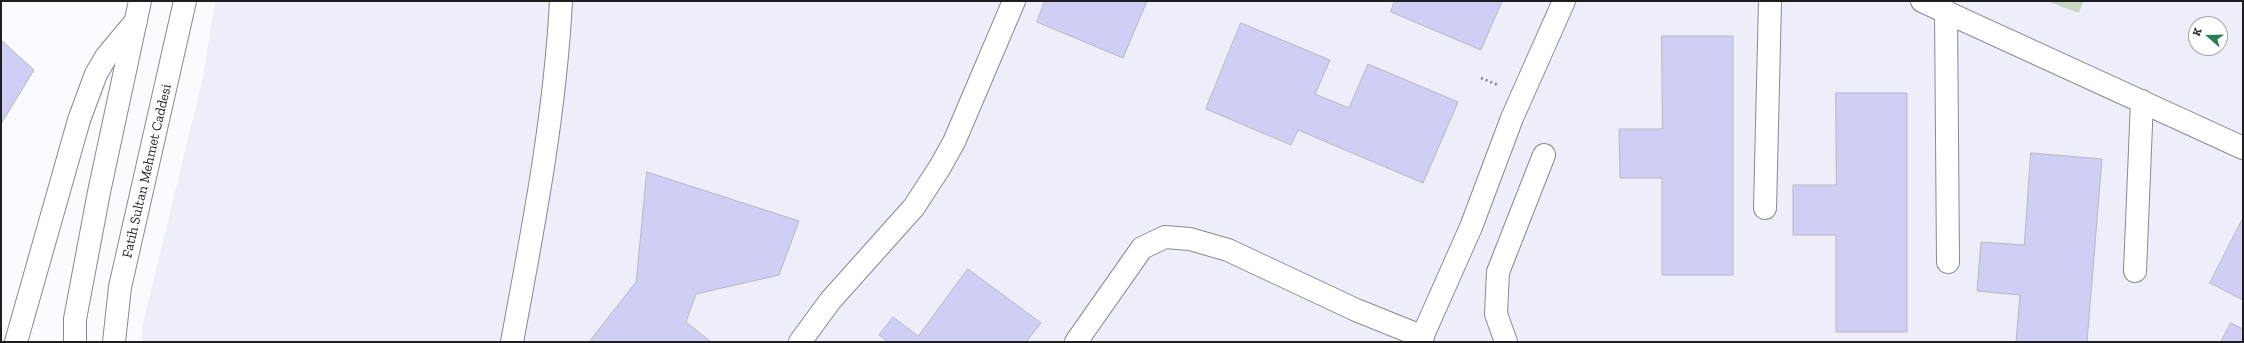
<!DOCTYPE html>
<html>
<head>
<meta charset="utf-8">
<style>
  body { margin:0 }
  #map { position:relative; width:2244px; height:343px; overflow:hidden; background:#fafaff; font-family:"Zilla Slab",serif }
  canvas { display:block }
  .frame { position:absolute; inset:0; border:2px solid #1e1e21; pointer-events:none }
  .north { position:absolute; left:2188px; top:16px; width:40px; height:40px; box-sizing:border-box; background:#fff; border:1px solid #a5a5a6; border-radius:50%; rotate:290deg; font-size:11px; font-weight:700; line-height:16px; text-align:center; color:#1e1e21 }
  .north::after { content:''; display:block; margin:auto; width:14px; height:18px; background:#267e52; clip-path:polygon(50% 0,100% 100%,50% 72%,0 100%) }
</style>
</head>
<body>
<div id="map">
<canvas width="2244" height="343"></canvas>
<div class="frame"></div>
<div class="north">K</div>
</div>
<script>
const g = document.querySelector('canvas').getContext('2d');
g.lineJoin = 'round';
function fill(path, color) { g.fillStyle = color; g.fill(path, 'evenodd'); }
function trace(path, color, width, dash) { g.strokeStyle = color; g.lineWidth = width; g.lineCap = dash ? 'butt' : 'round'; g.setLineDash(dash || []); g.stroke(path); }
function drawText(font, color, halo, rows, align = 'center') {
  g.font = font + ' "Zilla Slab",serif'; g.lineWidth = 3; g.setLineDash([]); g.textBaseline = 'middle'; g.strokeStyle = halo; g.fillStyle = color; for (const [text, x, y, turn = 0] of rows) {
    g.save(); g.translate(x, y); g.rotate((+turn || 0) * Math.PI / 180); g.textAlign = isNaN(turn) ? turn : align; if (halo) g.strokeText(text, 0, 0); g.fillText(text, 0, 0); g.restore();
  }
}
const built = new Path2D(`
  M215,1H2243V342H142V328L203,77ZM2196,24H2220V48H2196Z`);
const green = new Path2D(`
  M2047,1H2083L2079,13Z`);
const building = new Path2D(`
  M1045,1H1147L1123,58L1037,22Z
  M1395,1H1502L1481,50L1391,12Z
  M1241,23L1330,60L1315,94L1349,108L1368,64L1458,102L1423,183L1298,130L1291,145L1206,109Z
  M1662,36H1733V275H1662V178H1620L1619,129H1662Z
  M1,40L34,70L1,124Z
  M1836,93H1907V332H1836V235H1793V185H1836Z
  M2031,153L2102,159L2087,342H2016L2020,295L1977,291L1981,242L2024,245Z
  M647,172L799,221L779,275L696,294L686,322L711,342H589L636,282Z
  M2243,218V300L2210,283Z
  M968,269L1041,323L1026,342H888L879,335L893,317L918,336Z
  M2231,323L2243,329V342H2221Z`);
const path = new Path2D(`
  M1481,78L1498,85`);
const minor = new Path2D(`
  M1922,1L2243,148
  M1946,11L1948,262
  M1765,208L1770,1
  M2135,271L2142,101
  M16,342L79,120L96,74L106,57L136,21
  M512,342C533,229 555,116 561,1
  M800,342L830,301L914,207L940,167L954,142L1014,1
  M1076,342L1142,248L1165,237L1190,239L1228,250L1356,310L1423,337
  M1420,342L1471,227L1512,118L1564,1
  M1506,342L1496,314L1498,272L1544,155`);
const major = new Path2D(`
  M75,342V319L99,192L140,1
  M114,342L120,287L185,1`);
const streetNames = [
  ["Fatih Sultan Mehmet Caddesi",147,171,-77]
];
fill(built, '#eeeefb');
fill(green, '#c6d6c0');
fill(building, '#cfcef5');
trace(building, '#b8b8c0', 1);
trace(minor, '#898990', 24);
trace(major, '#898990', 24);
trace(path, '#818185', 2.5, [2, 3]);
trace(minor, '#fff', 22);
trace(major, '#fff', 22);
drawText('14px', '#1e1e21', '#fff', streetNames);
</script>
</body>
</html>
